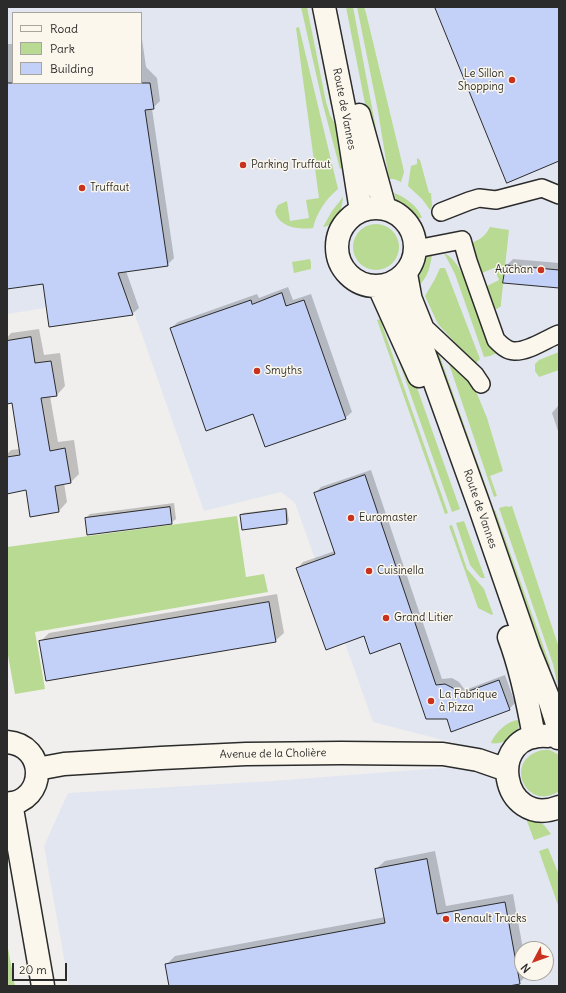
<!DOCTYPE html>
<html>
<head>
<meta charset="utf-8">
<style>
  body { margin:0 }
  #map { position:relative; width:566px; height:993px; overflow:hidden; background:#f0efee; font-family:Delius,sans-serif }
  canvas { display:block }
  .frame { position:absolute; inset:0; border:8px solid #2b2b2b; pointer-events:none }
  .legend { position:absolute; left:12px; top:12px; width:130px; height:72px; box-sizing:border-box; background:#fbf7ec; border:1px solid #a8a59f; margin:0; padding:5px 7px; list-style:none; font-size:12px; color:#2b2b2b }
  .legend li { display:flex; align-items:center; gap:8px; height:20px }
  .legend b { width:20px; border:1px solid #a8a59f }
  .north { position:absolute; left:514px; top:941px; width:40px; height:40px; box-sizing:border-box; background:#fbf7ec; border:1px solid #a8a59f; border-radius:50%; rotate:229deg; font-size:11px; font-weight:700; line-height:16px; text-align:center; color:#2b2b2b }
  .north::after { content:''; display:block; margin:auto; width:14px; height:18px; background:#c8321e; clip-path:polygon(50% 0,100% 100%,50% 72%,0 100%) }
  .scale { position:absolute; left:12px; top:963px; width:55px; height:18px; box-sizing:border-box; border:2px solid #2b2b2b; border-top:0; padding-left:5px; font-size:12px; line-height:14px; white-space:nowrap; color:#2b2b2b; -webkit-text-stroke:3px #fbf7ec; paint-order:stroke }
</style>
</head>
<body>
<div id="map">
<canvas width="566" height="993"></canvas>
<div class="frame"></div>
<ul class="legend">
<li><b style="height:5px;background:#fbf7ec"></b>Road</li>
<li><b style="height:11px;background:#b9da93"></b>Park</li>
<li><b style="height:11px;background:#c3d1f8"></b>Building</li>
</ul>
<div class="north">N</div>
<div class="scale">20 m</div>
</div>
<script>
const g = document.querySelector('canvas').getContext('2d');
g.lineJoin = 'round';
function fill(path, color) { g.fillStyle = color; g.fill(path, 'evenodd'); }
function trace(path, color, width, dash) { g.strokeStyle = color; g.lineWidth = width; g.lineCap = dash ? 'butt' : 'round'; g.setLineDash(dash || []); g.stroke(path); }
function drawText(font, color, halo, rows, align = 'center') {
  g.font = font + ' Delius,sans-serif'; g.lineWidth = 3; g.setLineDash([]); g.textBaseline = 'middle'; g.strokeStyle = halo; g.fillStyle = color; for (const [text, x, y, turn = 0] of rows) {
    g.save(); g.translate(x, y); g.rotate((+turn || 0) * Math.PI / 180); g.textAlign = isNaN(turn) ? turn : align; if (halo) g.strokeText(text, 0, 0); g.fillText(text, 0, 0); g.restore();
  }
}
const built = new Path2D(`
  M7,7H559V986H69L44,846L68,793L273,781L453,767L483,774L462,745L373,722L295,503L281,492L204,511L128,295L7,314ZM13,13H141V83H13ZM522,949H546V973H522Z`);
const green = new Path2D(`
  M301,7H307L326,102L330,115L335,124L338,133L342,168L340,169L323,105Z
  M312,7H321L336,118L330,103Z
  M346,7H353L381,155L370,129Z
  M357,7H364L366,13L403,167L404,172L401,182L394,179H389L378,111Z
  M299,27L338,189C326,199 317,212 313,228C299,230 278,227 275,211L278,205L287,201L290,221L309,218L306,200L319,198L296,28Z
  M417,158L420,160L429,193H431L432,206L430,210L422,199L408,186L411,166L417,164Z
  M394,193C405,197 419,207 422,218H414L407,211L397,204Z
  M343,197C342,210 337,225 323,227L332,211Z
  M353 247a23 23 0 1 1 46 0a23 23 0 1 1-46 0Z
  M490,227L509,230L501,303V306L497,309L492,308L487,286L499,280L494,268L482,273L472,243C481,238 484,238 490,227Z
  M444,253C468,264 476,320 489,343C491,347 494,350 497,353L490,356L484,357L455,274Z
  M431,254L432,256C430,266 428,277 420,284C416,275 422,258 431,254Z
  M310,259L311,263V269L294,273L292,262Z
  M440,268H445L480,359L476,363L472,364L463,354L459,347L438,324L425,296L435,279Z
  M380,319L448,513L445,514L377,320Z
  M390,336L416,385L460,509L452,512Z
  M425,336L438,351L490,498L482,501Z
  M559,352V370L539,377L535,371V364L539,360Z
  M448,361L473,384L487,418L503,471L490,476L497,496L494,497Z
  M507,506L508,507L512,506L559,648V691L553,664L499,508Z
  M495,510L550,665L552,685L487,513Z
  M237,516L246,577L264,574L268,592L35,632L45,689L15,694L7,650V547Z
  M464,521L485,578H482L480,577L470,565L456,523Z
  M452,525L467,569L484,589L493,614L492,615L478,608L449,526Z
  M518,720C523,734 503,746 491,743C495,733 507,721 518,720Z
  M542,750H550L559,755V791C528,813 501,761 542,750Z
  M525,816L544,825L551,834L534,840Z
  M548,848L559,875V908L539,851Z
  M7,943L15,986H7Z`);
const shadow = new Path2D(`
  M141,32L146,67L157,78L160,101L152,109L174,258L167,265L126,271L139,308L132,314L44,283L7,288V44H13V83H141Z
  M513,259L559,263V287L507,265Z
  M288,287L293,300L311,294L352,412L345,418L254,413L171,328L178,322L257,294L259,298Z
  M39,329L44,355L60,353L65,386L57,395L50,396L58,442L74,440L79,474L71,482L64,483L67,502L59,511L27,489L7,485V454L11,450L20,449L12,402L7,403V338L11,333Z
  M558,406H559V434L552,413Z
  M371,470L442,679L452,678L459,682L465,690L505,675L515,703L509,709L448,718L400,642L364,634L297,569L303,562L335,551L315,493L321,487Z
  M174,503L176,519L171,523L86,518L90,514Z
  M287,508L289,521L287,523L241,515L243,513Z
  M277,594L284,633L275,641L40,642L49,633Z
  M435,851L446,906L513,894L523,949H522V973H528V974L519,983L504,986H170L166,965L175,956L385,917L376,869L385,861Z`);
const building = new Path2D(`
  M435,7H559V161L507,183Z
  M7,83H150L154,109L145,110L168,266L118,273L133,315L49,327L43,284L7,289Z
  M506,265L559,270V288L503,283Z
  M282,293L286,306L304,300L346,419L265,447L253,414L206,431L170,328L251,300L252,304Z
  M31,337L35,363L51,361L57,396L41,398L50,451L65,448L71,483L55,486L59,512L30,517L26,490L7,494V457L20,455L12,403L7,404V341Z
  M365,475L436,685L445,684L453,688L458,695L499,680L510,710L451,732L447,719H426L400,643L370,654L364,636L326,650L296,568L335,554L314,493Z
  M170,507L172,524L87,535L85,518Z
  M286,509L287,524L242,530L240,515Z
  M269,602L276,642L46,681L39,641Z
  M427,859L437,914L505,902L520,984L509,986H169L165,964L385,923L375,869Z`);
const street = new Path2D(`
  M441,212L469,201L479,198L496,200L542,188L559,195
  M416,249L462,240L468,261L496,340C501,345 507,351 514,351C528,352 546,339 559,334
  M408,271L413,298L425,328L475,375L481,384`);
const secondary = new Path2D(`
  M324,7L347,122L361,211
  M359,115L385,209
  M337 247a39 39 0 1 1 78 0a39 39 0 1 1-78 0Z
  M398,280L480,508L529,650L550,702L558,727V738
  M379,287L419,376
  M509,637C521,669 528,703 534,737
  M548,736C484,731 501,830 559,807
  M7,742C47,745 47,801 7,804
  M37,769L64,764L161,758L246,754L341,753L443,754L478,760L507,770
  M11,803L43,986`);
const markers = [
  [512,80,4,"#c8321e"],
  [243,165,4,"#c8321e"],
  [82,188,4,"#c8321e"],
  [541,270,4,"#c8321e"],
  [257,371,4,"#c8321e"],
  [351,518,4,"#c8321e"],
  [369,571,4,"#c8321e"],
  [386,618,4,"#c8321e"],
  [431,701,4,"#c8321e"],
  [446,919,4,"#c8321e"]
];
const poiNames = [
  ["Le Sillon",504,74,"right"],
  ["Shopping",504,87,"right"],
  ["Parking Truffaut",251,165],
  ["Truffaut",90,188],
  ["Auchan",533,270,"right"],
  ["Smyths",265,371],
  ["Euromaster",359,518],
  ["Cuisinella",377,571],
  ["Grand Litier",394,618],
  ["La Fabrique",439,695],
  ["à Pizza",439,708],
  ["Renault Trucks",454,919]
];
const streetNames = [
  ["Route de Vannes",344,109,79],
  ["Route de Vannes",480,509,71],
  ["Avenue de la Cholière",273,754,-1]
];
fill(built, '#e2e6f1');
fill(green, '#b9da93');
fill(shadow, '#0003');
fill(building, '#c3d1f8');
trace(building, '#2b2b2b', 1);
trace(street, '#2b2b2b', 20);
trace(secondary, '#2b2b2b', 25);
trace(street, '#fbf7ec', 17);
trace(secondary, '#fbf7ec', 22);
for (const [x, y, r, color] of markers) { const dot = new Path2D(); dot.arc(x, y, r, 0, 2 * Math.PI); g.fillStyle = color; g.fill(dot); trace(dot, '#fbf7ec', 1.5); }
drawText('11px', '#2b2b2b', '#fbf7ec', poiNames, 'left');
drawText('11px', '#2b2b2b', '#fbf7ec', streetNames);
</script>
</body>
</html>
